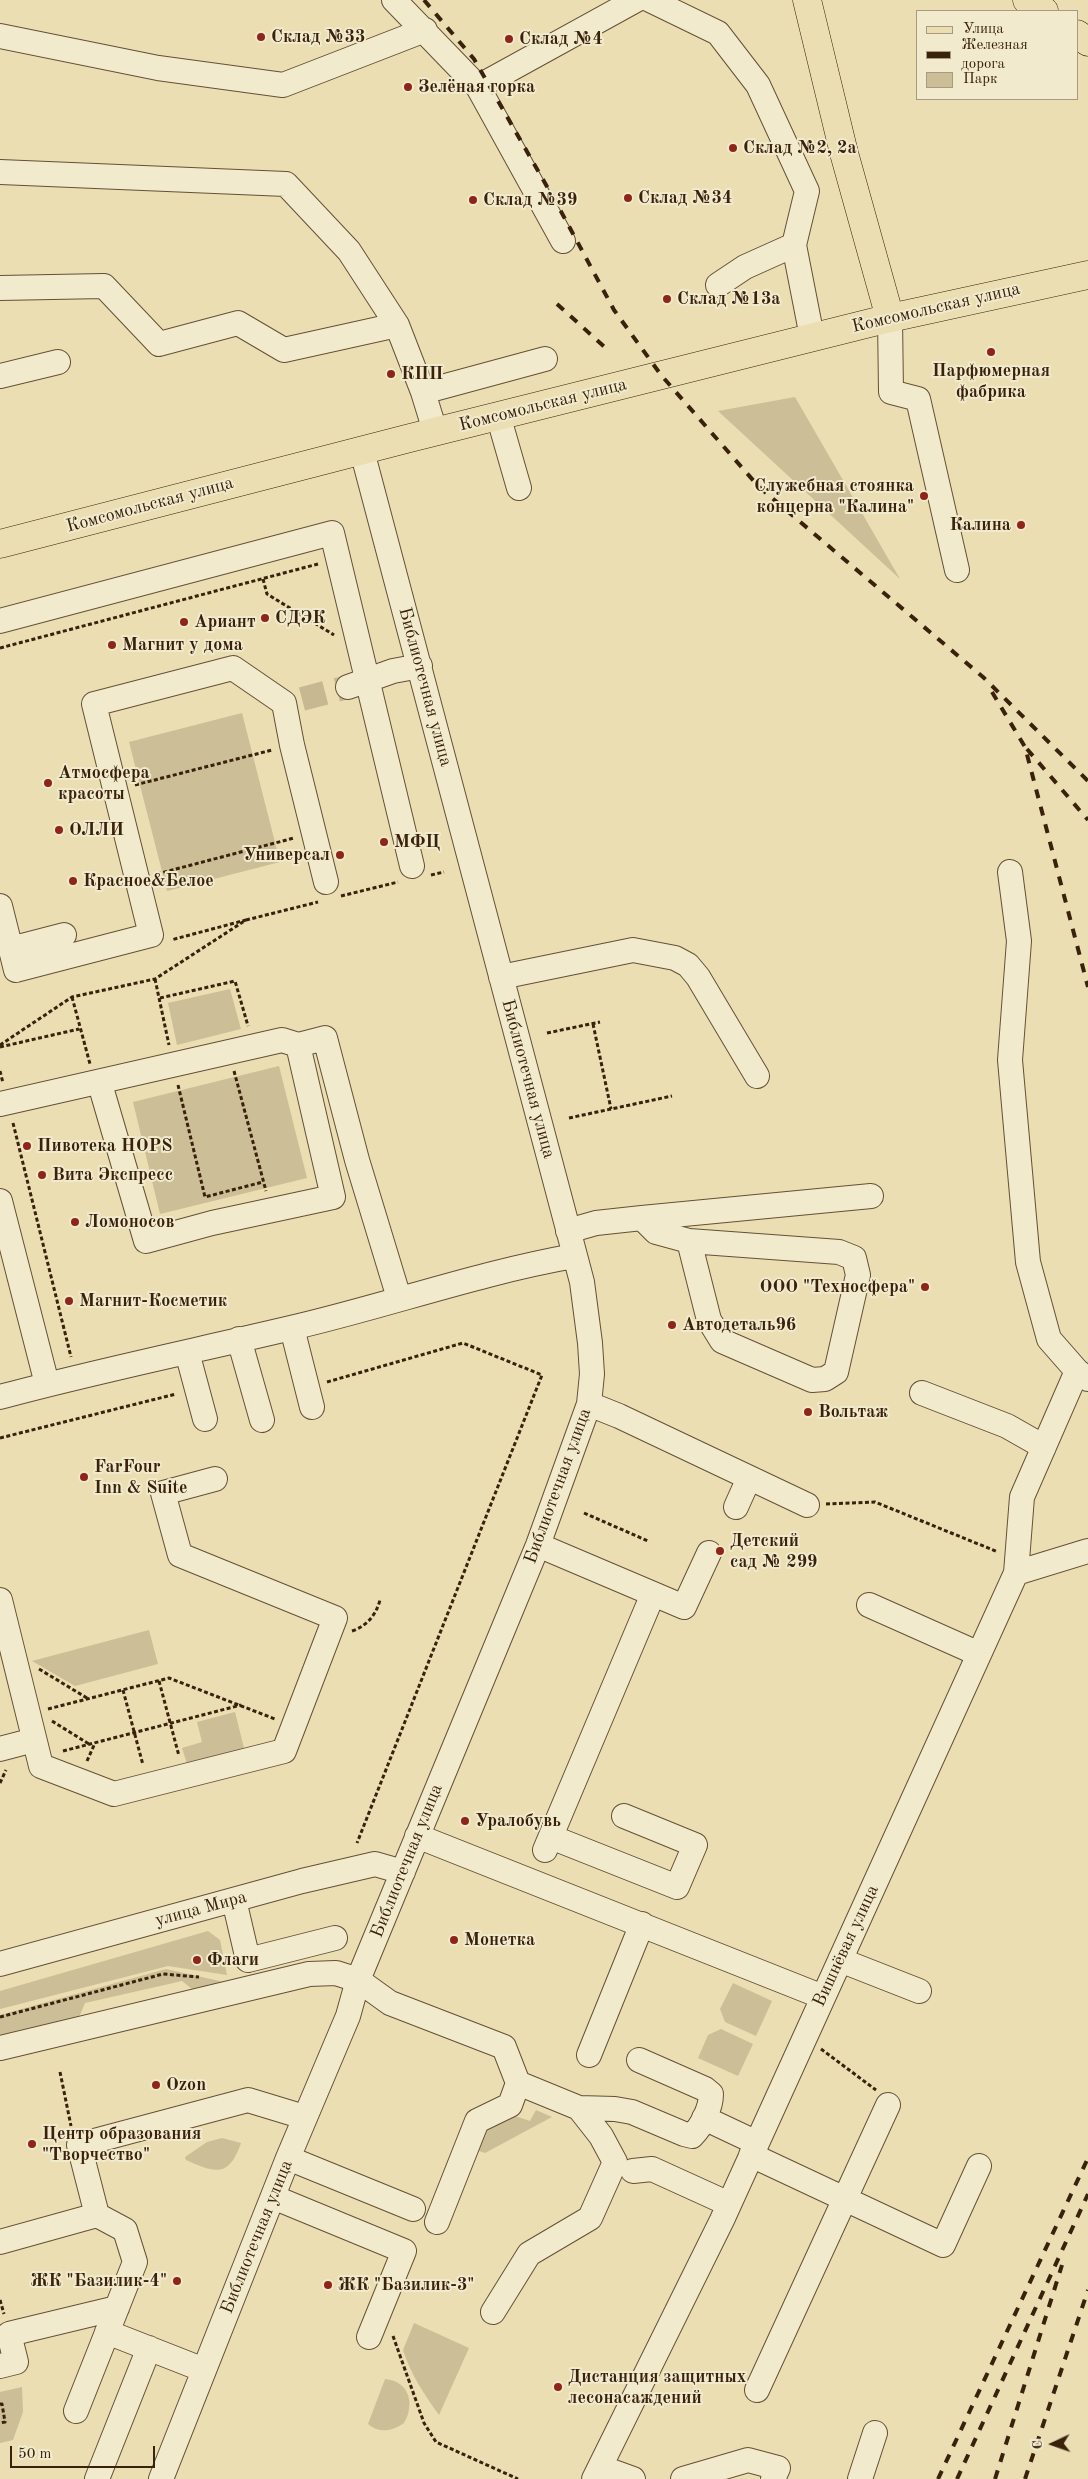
<!DOCTYPE html>
<html>
<head>
<meta charset="utf-8">
<style>
  body { margin:0 }
  #map { position:relative; width:1088px; height:2479px; overflow:hidden; background:#eadeb2; font-family:"Old Standard TT",serif }
  canvas { display:block }
  .legend { position:absolute; left:916px; top:10px; width:162px; height:90px; box-sizing:border-box; background:#f1eacd; border:1px solid #a79a80; margin:0; padding:6px 9px; list-style:none; font-size:15px; color:#39210c }
  .legend li { display:flex; align-items:center; gap:10px; height:25px }
  .legend b { width:25px; border:1px solid #a79a80 }
  .north { position:absolute; left:1028px; top:2419px; width:50px; height:50px; -webkit-text-stroke:4px #f1eacd; paint-order:stroke; rotate:267deg; font-size:14px; font-weight:700; line-height:20px; text-align:center; color:#39210c }
  .north::after { content:''; display:block; margin:auto; width:18px; height:22px; background:#39210c; clip-path:polygon(50% 0,100% 100%,50% 72%,0 100%) }
  .scale { position:absolute; left:10px; top:2446px; width:145px; height:22px; box-sizing:border-box; border:2px solid #39210c; border-top:0; padding-left:6px; font-size:15px; line-height:18px; white-space:nowrap; color:#39210c; -webkit-text-stroke:4px #f1eacd; paint-order:stroke }
</style>
</head>
<body>
<div id="map">
<canvas width="1088" height="2479"></canvas>
<ul class="legend">
<li><b style="height:6px;background:#eadeb2"></b>Улица</li>
<li><b style="height:6px;background:#39210c"></b>Железная дорога</li>
<li><b style="height:14px;background:#ccbe96"></b>Парк</li>
</ul>
<div class="north">С</div>
<div class="scale">50 m</div>
</div>
<script>
const g = document.querySelector('canvas').getContext('2d');
g.lineJoin = 'round';
function fill(path, color) { g.fillStyle = color; g.fill(path, 'evenodd'); }
function trace(path, color, width, dash) { g.strokeStyle = color; g.lineWidth = width; g.lineCap = dash ? 'butt' : 'round'; g.setLineDash(dash || []); g.stroke(path); }
function drawText(font, color, halo, rows, align = 'center') {
  g.font = font + ' "Old Standard TT",serif'; g.lineWidth = 4; g.setLineDash([]); g.textBaseline = 'middle'; g.strokeStyle = halo; g.fillStyle = color; for (const [text, x, y, turn = 0] of rows) {
    g.save(); g.translate(x, y); g.rotate((+turn || 0) * Math.PI / 180); g.textAlign = isNaN(turn) ? turn : align; if (halo) g.strokeText(text, 0, 0); g.fillText(text, 0, 0); g.restore();
  }
}
const green = new Path2D(`
  M795,397L900,579L718,411Z
  M242,713L280,862L167,891L129,742Z
  M230,989L241,1029L177,1045L168,1003Z
  M279,1066L307,1178L160,1214L133,1102Z
  M149,1630L158,1664L75,1686L32,1661Z
  M235,1712L245,1752L188,1767L182,1748L202,1742L197,1722Z
  M208,1931L220,1940L227,1975L168,1966L0,2009V1991Z
  M166,1969L224,1982L192,1989L182,1981L85,2003L77,2022L0,2042V2015Z
  M733,1983L772,2001L756,2036L725,2022L720,2009Z
  M721,2029L753,2044L738,2076L698,2058L708,2035Z
  M536,2110L552,2117L485,2153L473,2149L481,2131L509,2114L530,2121Z
  M222,2138L241,2143C229,2178 215,2173 186,2160L185,2157L207,2142Z
  M414,2323L469,2348L439,2415C424,2394 411,2375 403,2350Z
  M385,2379C410,2381 415,2405 404,2423C393,2431 379,2434 368,2424Z
  M22,2387L23,2412L13,2440L0,2443V2392Z`);
const minorTunnel = new Path2D(`
  M302,699L348,687`);
const path = new Path2D(`
  M263,579L267,594L334,635
  M0,648L318,564
  M135,785L272,750
  M157,874L294,838
  M431,875L444,872
  M341,896L398,882
  M246,920L318,902
  M155,979L169,1045
  M72,997L90,1064
  M160,998L235,981L248,1026
  M593,1024L611,1109
  M547,1033L600,1022
  M0,1045L72,997L155,979L246,920L171,940
  M0,1047L79,1029
  M0,1071L3,1083
  M234,1071L266,1191
  M178,1085L205,1197L263,1182
  M569,1118L672,1096
  M13,1123L71,1357
  M327,1382L463,1343L542,1375L357,1843
  M0,1438L176,1394
  M826,1504L875,1502L998,1552
  M584,1513L648,1541
  M352,1631C367,1626 376,1615 380,1600
  M39,1669L87,1698
  M159,1681L179,1756
  M123,1690L143,1765
  M48,1709L169,1678L275,1719
  M52,1721L89,1744
  M63,1751L241,1705
  M87,1761L95,1743
  M0,1783L6,1770
  M0,2017L163,1974L199,1977
  M821,2049L876,2090
  M60,2072L71,2126
  M0,2300L4,2314
  M393,2336L424,2423L436,2442L518,2479
  M0,2404H2L5,2422L0,2423`);
const minor = new Path2D(`
  M394,0L478,87L563,241
  M650,0L718,33L758,85L807,191L794,245L812,337
  M0,36L158,68L283,85L425,30
  M478,87L636,0
  M0,172L286,184L349,251L397,325L423,392L435,431
  M718,285L745,267L794,245
  M0,288L104,286L159,344L238,323L284,350L397,325
  M890,318L891,392L918,399L957,570
  M0,376L58,362
  M423,392L545,359
  M498,415L519,488
  M0,621L332,533L412,866
  M348,687L393,671L420,666
  M1010,872L1019,941L1010,1060L1028,1262L1049,1339L1077,1371L1088,1379
  M0,906L16,970L151,935L94,704L233,668L284,703L292,745L326,882
  M10,949L64,935
  M501,977L633,950L675,958L688,965L698,977L757,1076
  M298,1045L325,1038L357,1160L399,1298
  M0,1104L282,1040L298,1045L333,1197L212,1223L146,1241L100,1084
  M0,1201L47,1384
  M642,1218L656,1232L689,1241L839,1252L854,1258L858,1275L836,1372L825,1379L812,1380L722,1341L709,1320L689,1241
  M568,1231L596,1223L642,1218L871,1196
  M292,1328L312,1407
  M239,1339L262,1420
  M187,1352L205,1419
  M922,1393L1007,1426L1044,1447
  M0,1397C96,1371 194,1351 291,1328C386,1306 478,1273 574,1256
  M589,1404L619,1416L807,1505
  M736,1507L749,1478
  M538,1545L684,1607L709,1553
  M1016,1573L1088,1551
  M0,1600L41,1766L114,1794L284,1751L335,1618L180,1555L163,1493L215,1479
  M869,1605L979,1654
  M0,1749L34,1740
  M417,1836L823,1997
  M551,1837L677,1887L695,1845L624,1816
  M545,1850L653,1594
  M234,1900L248,1960L335,1938
  M840,1960L919,1991
  M0,1964L302,1881L375,1864L403,1872
  M0,2048L309,1974L336,1973L358,1980L390,2003L504,2047L518,2083L510,2105L477,2121L437,2222
  M589,2055L642,1924
  M518,2083L579,2108L615,2109L632,2112L684,2134L692,2136C702,2126 711,2108 711,2094L705,2089L639,2060
  M704,2118L757,2143
  M751,2155L943,2245L979,2166
  M288,2158L413,2209
  M633,2171L652,2169L729,2204
  M273,2197L404,2251L369,2337
  M0,2242L97,2215
  M493,2312L529,2254L590,2218L615,2162L601,2136L579,2108
  M107,2332L204,2370
  M0,2366L16,2362L9,2334L117,2308
  M757,2390L888,2105
  M76,2411L135,2262L125,2230L97,2215L79,2145L248,2100L304,2117
  M600,2467L633,2479
  M97,2479L149,2348
  M161,2479L288,2158L348,2016L358,1980L538,1545L589,1404L592,1374L590,1343L582,1282L362,451
  M594,2479L722,2220L1016,1573L1022,1497L1077,1371
  M683,2479L748,2460L778,2468L773,2479
  M860,2479L875,2433`);
const major = new Path2D(`
  M807,0L844,153L890,318
  M1027,0L1044,11
  M1077,34L1088,42
  M0,544L410,438L890,318L1088,275`);
const rail = new Path2D(`
  M424,0L474,59L557,204L614,310L661,375L759,487L983,677L1088,781
  M557,304L609,351
  M992,692L1025,747L1088,987
  M1027,749L1088,820
  M938,2479L1088,2158
  M957,2479L1088,2194
  M995,2479L1062,2265
  M1025,2479L1088,2290`);
const markers = [
  [261,37,5,"#8f2418"],
  [509,39,5,"#8f2418"],
  [408,87,5,"#8f2418"],
  [733,148,5,"#8f2418"],
  [628,198,5,"#8f2418"],
  [473,200,5,"#8f2418"],
  [667,299,5,"#8f2418"],
  [991,352,5,"#8f2418"],
  [391,374,5,"#8f2418"],
  [924,496,5,"#8f2418"],
  [1021,525,5,"#8f2418"],
  [265,618,5,"#8f2418"],
  [184,622,5,"#8f2418"],
  [112,645,5,"#8f2418"],
  [48,783,5,"#8f2418"],
  [59,830,5,"#8f2418"],
  [384,842,5,"#8f2418"],
  [340,855,5,"#8f2418"],
  [73,881,5,"#8f2418"],
  [27,1146,5,"#8f2418"],
  [42,1175,5,"#8f2418"],
  [75,1222,5,"#8f2418"],
  [925,1287,5,"#8f2418"],
  [69,1301,5,"#8f2418"],
  [672,1325,5,"#8f2418"],
  [808,1412,5,"#8f2418"],
  [84,1477,5,"#8f2418"],
  [720,1551,5,"#8f2418"],
  [465,1821,5,"#8f2418"],
  [454,1940,5,"#8f2418"],
  [197,1960,5,"#8f2418"],
  [156,2085,5,"#8f2418"],
  [32,2144,5,"#8f2418"],
  [177,2281,5,"#8f2418"],
  [328,2285,5,"#8f2418"],
  [558,2387,5,"#8f2418"]
];
const poiNames = [
  ["Склад №33",271,37],
  ["Склад №4",519,39],
  ["Зелёная горка",418,87],
  ["Склад №2, 2а",743,148],
  ["Склад №34",638,198],
  ["Склад №39",483,200],
  ["Склад №13а",677,299],
  ["Парфюмерная",991,371,"center"],
  ["фабрика",991,392,"center"],
  ["КПП",401,374],
  ["Служебная стоянка",914,486,"right"],
  ["концерна \"Калина\"",914,507,"right"],
  ["Калина",1011,525,"right"],
  ["СДЭК",275,618],
  ["Ариант",194,622],
  ["Магнит у дома",122,645],
  ["Атмосфера",58,773],
  ["красоты",58,794],
  ["ОЛЛИ",69,830],
  ["МФЦ",394,842],
  ["Универсал",330,855,"right"],
  ["Красное&Белое",83,881],
  ["Пивотека HOPS",37,1146],
  ["Вита Экспресс",52,1175],
  ["Ломоносов",85,1222],
  ["ООО \"Техносфера\"",915,1287,"right"],
  ["Магнит-Косметик",79,1301],
  ["Автодеталь96",682,1325],
  ["Вольтаж",818,1412],
  ["FarFour",94,1467],
  ["Inn & Suite",94,1488],
  ["Детский",730,1541],
  ["сад № 299",730,1562],
  ["Уралобувь",475,1821],
  ["Монетка",464,1940],
  ["Флаги",207,1960],
  ["Ozon",166,2085],
  ["Центр образования",42,2134],
  ["\"Творчество\"",42,2155],
  ["ЖК \"Базилик-4\"",167,2281,"right"],
  ["ЖК \"Базилик-3\"",338,2285],
  ["Дистанция защитных",568,2377],
  ["лесонасаждений",568,2398]
];
const streetNames = [
  ["Комсомольская улица",936,308,-13],
  ["Комсомольская улица",543,405,-14],
  ["Комсомольская улица",150,505,-15],
  ["Библиотечная улица",425,687,75],
  ["Библиотечная улица",528,1079,75],
  ["Библиотечная улица",558,1486,-70],
  ["Библиотечная улица",407,1861,-68],
  ["улица Мира",201,1909,-15],
  ["Вишнёвая улица",846,1946,-65],
  ["Библиотечная улица",257,2237,-68]
];
fill(green, '#ccbe96');
trace(minorTunnel, '#c7b891', 24, [24, 12]);
trace(minor, '#655036', 26);
trace(major, '#39210c', 29);
trace(path, '#39210c', 3, [4, 2.5]);
trace(minor, '#f1eacd', 24);
trace(major, '#eadeb2', 28);
trace(rail, '#39210c', 4, [9, 9]);
for (const [x, y, r, color] of markers) { const dot = new Path2D(); dot.arc(x, y, r, 0, 2 * Math.PI); g.fillStyle = color; g.fill(dot); trace(dot, '#f1eacd', 2); }
drawText('bold 18px', '#39210c', '#f1eacd', poiNames, 'left');
drawText('18px', '#39210c', '#f1eacd', streetNames);
</script>
</body>
</html>
